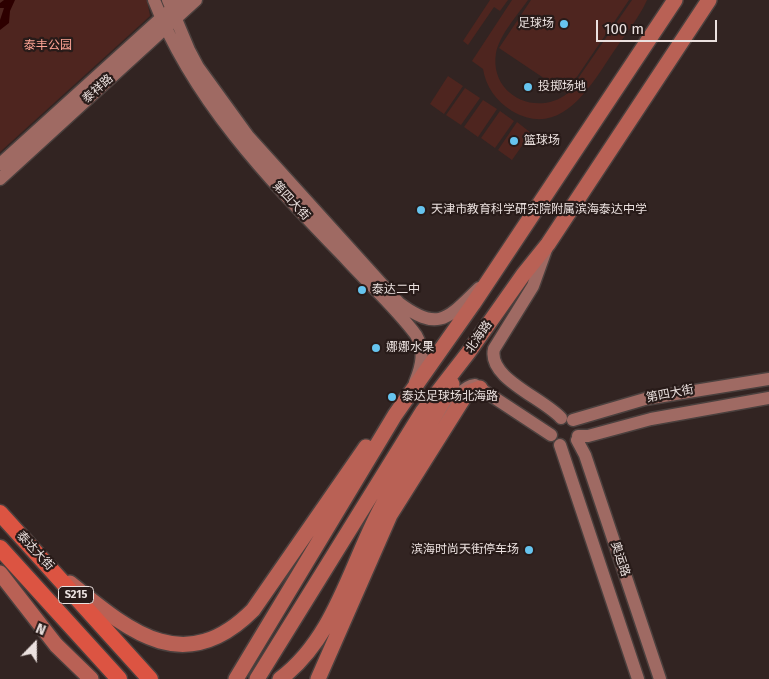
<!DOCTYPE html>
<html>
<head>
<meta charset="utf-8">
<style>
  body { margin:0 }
  #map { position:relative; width:769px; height:679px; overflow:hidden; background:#322422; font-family:"Fira Sans",sans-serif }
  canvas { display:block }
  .north { position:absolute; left:10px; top:619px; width:50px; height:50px; -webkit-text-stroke:4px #281b19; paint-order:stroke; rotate:22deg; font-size:14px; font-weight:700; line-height:20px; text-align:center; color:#ebe1df }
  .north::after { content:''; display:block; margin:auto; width:18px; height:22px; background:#ebe1df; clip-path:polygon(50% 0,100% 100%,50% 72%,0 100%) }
  .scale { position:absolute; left:596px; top:20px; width:121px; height:22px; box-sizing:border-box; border:2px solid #ebe1df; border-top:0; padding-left:6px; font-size:15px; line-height:18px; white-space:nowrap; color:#ebe1df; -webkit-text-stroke:4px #281b19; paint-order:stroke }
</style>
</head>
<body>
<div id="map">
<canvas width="769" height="679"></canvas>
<div class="north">N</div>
<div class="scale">100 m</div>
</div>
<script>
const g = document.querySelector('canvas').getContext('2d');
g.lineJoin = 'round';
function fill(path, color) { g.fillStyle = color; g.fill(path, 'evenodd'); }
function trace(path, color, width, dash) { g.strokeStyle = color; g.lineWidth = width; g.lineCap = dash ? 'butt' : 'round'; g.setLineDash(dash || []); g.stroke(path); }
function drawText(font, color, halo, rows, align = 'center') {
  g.font = font + ' "Fira Sans","Noto Sans SC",sans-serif'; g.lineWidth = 4.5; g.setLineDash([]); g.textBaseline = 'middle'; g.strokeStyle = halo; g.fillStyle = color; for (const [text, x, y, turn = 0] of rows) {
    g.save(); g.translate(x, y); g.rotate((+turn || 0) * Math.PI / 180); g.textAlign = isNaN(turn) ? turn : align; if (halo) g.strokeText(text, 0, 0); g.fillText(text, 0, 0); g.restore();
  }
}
const green = new Path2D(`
  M0,0H147L150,16L0,152Z
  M490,0H508L500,11L494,7L468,45L463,41Z
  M512,0H528C517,16 500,34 496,53C489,95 537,118 568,93L632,0H647C639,18 625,35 614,51C591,85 562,140 512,111C496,101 486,87 483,69L472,61Z
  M531,0H629L566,93L499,48Z
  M448,76L463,86L444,114L430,104Z
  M465,88L480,98L461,125L446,115Z
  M483,100L497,109L478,137L464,127Z
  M500,111L514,121L495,148L481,138Z
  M517,122L531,133L512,160L498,150Z`);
const water = new Path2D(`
  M4,0H15L10,11L9,23L0,30V20L4,8H0V3Z`);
const secondary = new Path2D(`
  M154,0C194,103 272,182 347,260C370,285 396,308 416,335C425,351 422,365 415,382
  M168,0L189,50L198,67L248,136L399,303C439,333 448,318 479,288
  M0,164L181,0
  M0,179L196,0
  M547,247L533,286L494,349C487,378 543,398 561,418
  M573,420L645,399L769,379
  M436,423C445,412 460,386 475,385L551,435
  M578,436H588L651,419L769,398
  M577,440L585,455L660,679
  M560,445L638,679`);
const primary = new Path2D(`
  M0,573L56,645L91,679
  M70,583C129,631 184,679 253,610L366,447
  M236,679L395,415L473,304L675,0
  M257,679L423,411L468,353L523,275L548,244L709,0
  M280,679C334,639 350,567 380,510C402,467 430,427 452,384
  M318,679L390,515L463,399L467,393L480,388`);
const highway = new Path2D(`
  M0,513L150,679
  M0,548L119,679`);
const markers = [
  [564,24,5,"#66c4ef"],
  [528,87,5,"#66c4ef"],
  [514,141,5,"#66c4ef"],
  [421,210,5,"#66c4ef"],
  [362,290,5,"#66c4ef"],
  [376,348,5,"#66c4ef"],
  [392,397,5,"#66c4ef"],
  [529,550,5,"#66c4ef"]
];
const shields = [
  [76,595,35]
];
const shieldNames = [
  ["S215",76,595]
];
const poiNames = [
  ["足球场",554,24,"right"],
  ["投掷场地",538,87],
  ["篮球场",524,141],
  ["天津市教育科学研究院附属滨海泰达中学",431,210],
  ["泰达二中",372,290],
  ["娜娜水果",386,348],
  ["泰达足球场北海路",402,397],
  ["滨海时尚天街停车场",519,550,"right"]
];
const parkNames = [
  ["泰丰公园",48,46]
];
const streetNames = [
  ["泰祥路",98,89,-42],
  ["第四大街",291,201,47],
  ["北海路",479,337,-55],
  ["第四大街",670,394,-11],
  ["泰达大街",35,551,47],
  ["奥运路",620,559,72]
];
fill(green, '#4e251f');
fill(water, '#2d0000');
trace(secondary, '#4b403e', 15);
trace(primary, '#4b403e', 18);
trace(highway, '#4b403e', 19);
trace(secondary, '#9f6a63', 12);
trace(primary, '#b96155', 15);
trace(highway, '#dc5442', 16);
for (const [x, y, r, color] of markers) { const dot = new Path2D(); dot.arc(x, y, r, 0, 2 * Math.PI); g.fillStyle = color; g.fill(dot); trace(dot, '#281b19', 2); }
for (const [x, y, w] of shields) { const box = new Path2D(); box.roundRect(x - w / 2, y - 8.5, w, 17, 4); g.fillStyle = '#281b19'; g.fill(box); trace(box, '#ebe1df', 1); }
drawText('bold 11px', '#ebe1df', null, shieldNames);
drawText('12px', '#ebe1df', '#281b19', poiNames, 'left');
drawText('12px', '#fda495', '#281b19', parkNames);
drawText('12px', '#ebe1df', '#281b19', streetNames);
</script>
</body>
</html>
